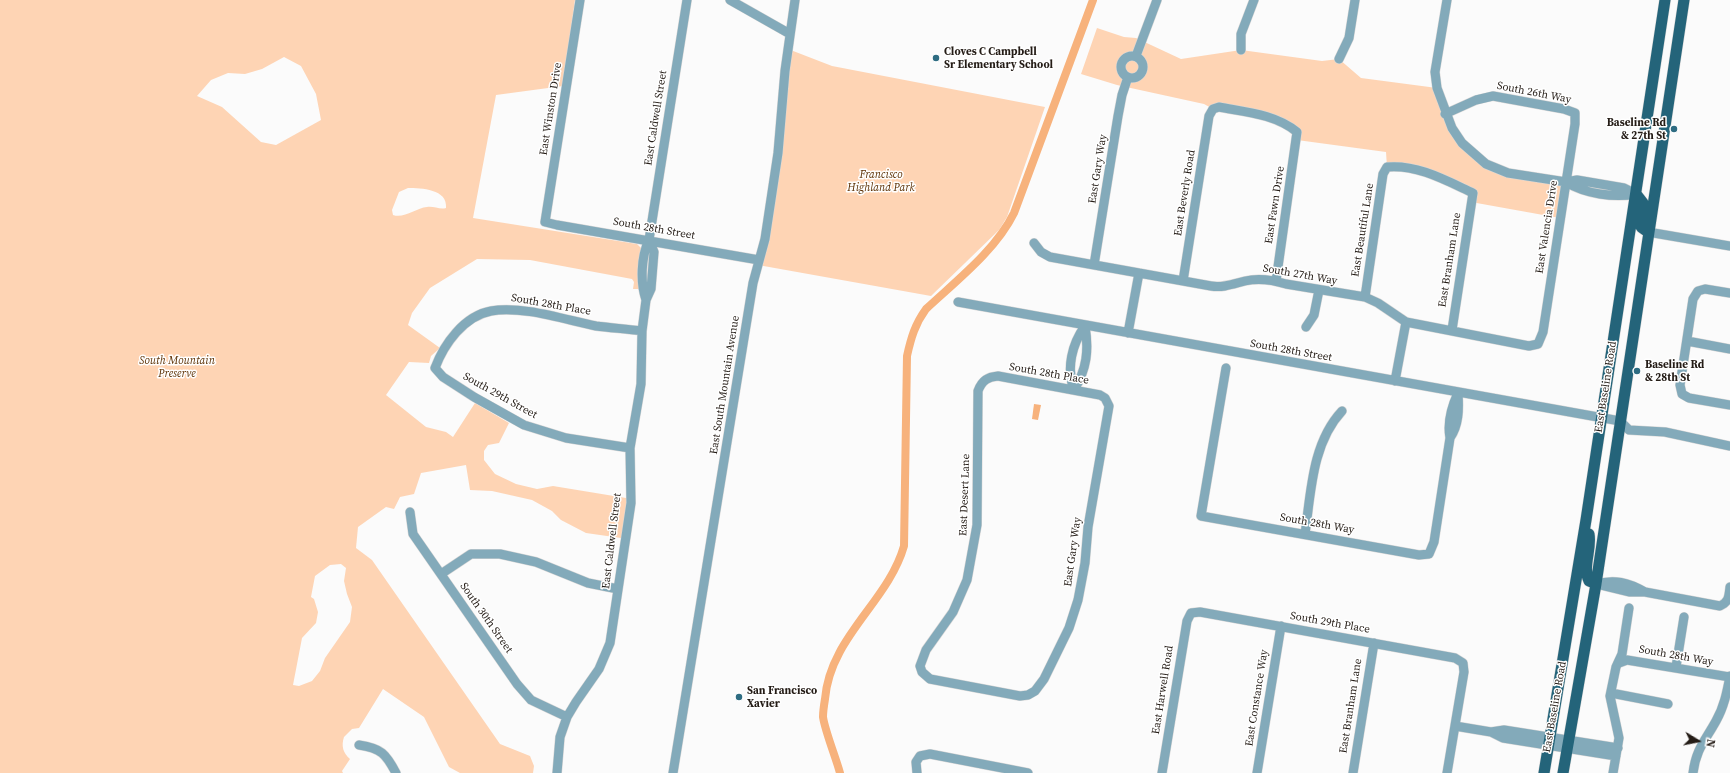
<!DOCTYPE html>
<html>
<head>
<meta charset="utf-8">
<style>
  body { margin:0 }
  #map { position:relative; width:1730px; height:773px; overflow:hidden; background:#fbfbfb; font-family:"Source Serif 4",serif }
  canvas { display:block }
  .north { position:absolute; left:1678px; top:721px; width:40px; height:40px; -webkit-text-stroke:3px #fff; paint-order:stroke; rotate:100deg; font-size:11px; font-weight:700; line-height:16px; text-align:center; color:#241c16 }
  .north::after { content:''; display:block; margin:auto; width:14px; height:18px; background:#241c16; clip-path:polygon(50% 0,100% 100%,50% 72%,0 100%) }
</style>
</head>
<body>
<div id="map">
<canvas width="1730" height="773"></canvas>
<div class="north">N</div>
</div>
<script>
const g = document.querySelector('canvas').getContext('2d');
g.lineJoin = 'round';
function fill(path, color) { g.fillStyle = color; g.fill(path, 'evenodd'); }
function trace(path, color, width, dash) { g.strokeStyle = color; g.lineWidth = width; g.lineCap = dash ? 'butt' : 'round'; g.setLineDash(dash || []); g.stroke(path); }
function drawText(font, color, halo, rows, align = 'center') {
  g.font = font + ' "Source Serif 4",serif'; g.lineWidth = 3; g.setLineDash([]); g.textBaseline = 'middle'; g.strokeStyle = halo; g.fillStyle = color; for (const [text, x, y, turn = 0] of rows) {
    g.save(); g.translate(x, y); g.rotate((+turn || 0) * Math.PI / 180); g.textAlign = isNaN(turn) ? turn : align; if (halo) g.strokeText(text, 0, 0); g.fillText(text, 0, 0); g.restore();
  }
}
const green = new Path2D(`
  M0,0H575L563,86L496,95L473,218L637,244L641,248L639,289H633L634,282L632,279L530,260L477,259L430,288L412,313L408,325L440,348L431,356L429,363L409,362L386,395L426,427L446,432L453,437L475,403L509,423L499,443L488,445L484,451V460L495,474L516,484L537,489L553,486L626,498V516L621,538L586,533L561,520L552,511L532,500L492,491L470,490L466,465L421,473L414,494L400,497L394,509L386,507L358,527L356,548L372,560L500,744L530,756L534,766L533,773H460L449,767L424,717L383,689L359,728L352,729L344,737C341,746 343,753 350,759L342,771L343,773H0ZM284,57L301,66L316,94L321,120L276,145L261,142L222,107L197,96L211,80L228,73L245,74L262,69ZM408,188C421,188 448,189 446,208C440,210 434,206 427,207C416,208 404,219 393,215L392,210L399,192ZM341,564L346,568L344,581L347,594L352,607L350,622L325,658L320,671L312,681L299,686L293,685L302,638L316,623L318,612L314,599L311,597L315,576L330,565Z
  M1097,28L1124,37L1136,38L1181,59L1241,50L1322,61L1339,59L1361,78L1437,88L1452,128L1486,164L1566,182L1560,218L1471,202L1472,193L1438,176L1387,167L1386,152L1297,140V132L1262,115L1213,109L1204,104L1117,85L1081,74Z
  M788,49L832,66L1045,107L1007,217L999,230L931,296L758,265L765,239Z`);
const water = new Path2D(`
  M1034,404L1041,405L1038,420L1032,419Z`);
const canal = new Path2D(`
  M840,773C836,758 825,731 823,717C823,711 824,705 825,699C830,637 888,602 904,546L907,356C911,338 915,324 926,309C956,281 996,250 1014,213L1093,0`);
const minor = new Path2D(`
  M580,0L545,222L557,225L759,260
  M730,0L790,34
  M1447,0L1435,72L1437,88L1452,128L1462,143L1486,164L1508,173L1566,182L1577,180L1624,188L1636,194
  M1241,50V34L1254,0
  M1121 67a11 11 0 1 1 22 0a11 11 0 1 1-22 0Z
  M1136,56L1157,0
  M1339,59L1349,38L1355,0
  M1566,182C1585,194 1614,198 1636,194
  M1648,232L1730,246
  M1034,243L1041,252L1050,257L1211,286C1223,288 1233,284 1245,281C1258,278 1273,280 1286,284L1365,297L1378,303L1406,322L1529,346L1538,344L1543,332L1575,124V113L1564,109L1493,96L1476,100L1445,114
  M1094,265L1118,116L1122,95L1128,77
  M1183,281L1209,116L1213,109L1219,107C1245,112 1275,114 1297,132L1276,281
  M1730,293L1705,289L1698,291L1693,299L1680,385L1682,394L1689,398L1730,405
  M1365,297L1383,174L1387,167C1417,164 1447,181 1473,193L1452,330
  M646,300C640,282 641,257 649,240L687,0
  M958,302L1620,421L1629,430L1665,432L1730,446
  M1306,327L1314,315L1319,290
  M1128,333L1139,273
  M1687,341L1730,349
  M1226,368L1201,516L1419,555L1429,554L1434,542L1450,438C1447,422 1451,408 1458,393
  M998,376L1100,395L1105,398L1109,406L1088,527L1085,563L1078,600L1069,628L1044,679L1035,691L1028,695L1020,696L930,679L922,672L920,666L926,650L953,612L967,580L977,525L978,391C982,380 988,377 998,376Z
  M1395,381L1406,322
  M1074,390C1066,368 1072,344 1085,326
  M1074,390C1087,369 1089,350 1085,326
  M1450,438C1459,425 1459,409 1458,394
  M630,448L566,438L524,425L474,397L443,377L435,368C444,344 464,316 491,311C521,305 566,320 596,326C612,328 627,329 642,331
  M410,512L413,534L517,684L531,700L567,717
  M1305,534C1311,492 1312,443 1342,411
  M441,574L471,554H500L536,562L588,583L618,589
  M1596,584L1629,592H1645L1720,606C1729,602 1729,596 1730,587
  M1596,584C1614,579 1628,582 1645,592
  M1619,663L1627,660L1730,677
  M1676,667L1684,617
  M1611,693L1668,704
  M1455,726L1491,732L1503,738L1616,756
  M1491,732L1504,730L1618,748
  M359,745C381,748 386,754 396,773
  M557,773L560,737L567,717L576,702L599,669L610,643L631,503L630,448L641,384L642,331L646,300L651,289L654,252L649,240
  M673,773L753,283L765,239L778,153L785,71L795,0
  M917,773L916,762L920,756L930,754L1028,773
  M1162,773L1187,621L1191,613L1200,612L1455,658L1463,663L1464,672L1447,773
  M1257,773L1281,626
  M1353,773L1374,643
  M1613,773L1619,738L1610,696L1616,667L1622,654L1629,608
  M1693,773C1696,749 1705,741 1716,721C1724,707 1727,692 1730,676`);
const major = new Path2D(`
  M1636,194L1643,203L1641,227L1648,232
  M1589,534C1592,549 1582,567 1589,581L1596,584
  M1544,773L1586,520L1665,0
  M1563,773L1596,584L1684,0`);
const markers = [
  [936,58,4,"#2e6c82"],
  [1674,129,4,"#2e6c82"],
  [1637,371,4,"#2e6c82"],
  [739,697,4,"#2e6c82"]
];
const poiNames = [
  ["Cloves C Campbell",944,52],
  ["Sr Elementary School",944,65],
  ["Baseline Rd",1666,123,"right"],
  ["& 27th St",1666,136,"right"],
  ["Baseline Rd",1645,365],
  ["& 28th St",1645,378],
  ["San Francisco",747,691],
  ["Xavier",747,704]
];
const streetNames = [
  ["South 26th Way",1534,93,11],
  ["East Winston Drive",551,109,-81],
  ["East Caldwell Street",656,118,-81],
  ["East Gary Way",1098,169,-81],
  ["East Beverly Road",1185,193,-81],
  ["East Fawn Drive",1275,205,-81],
  ["East Valencia Drive",1547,227,-81],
  ["South 28th Street",654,229,10],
  ["East Beautiful Lane",1363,230,-81],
  ["East Branham Lane",1450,260,-81],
  ["South 27th Way",1300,275,10],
  ["South 28th Place",551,305,10],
  ["South 28th Street",1291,351,10],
  ["South 28th Place",1049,374,10],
  ["East South Mountain Avenue",725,385,-81],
  ["East Baseline Road",1606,387,-81],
  ["South 29th Street",500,396,29],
  ["East Desert Lane",965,495,-88],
  ["South 28th Way",1317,524,10],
  ["East Caldwell Street",612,541,-83],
  ["East Gary Way",1073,552,-82],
  ["South 30th Street",486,618,55],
  ["South 29th Place",1330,623,10],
  ["South 28th Way",1676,656,10],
  ["East Harwell Road",1163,690,-81],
  ["East Constance Way",1257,698,-81],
  ["East Branham Lane",1351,706,-81],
  ["East Baseline Road",1555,707,-80]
];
const parkNames = [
  ["Francisco",881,175],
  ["Highland Park",881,188],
  ["South Mountain",177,361],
  ["Preserve",177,374]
];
fill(green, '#fed4b4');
fill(water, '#f7b27c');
trace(canal, '#f7b27c', 8);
trace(minor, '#d9d7d6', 10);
trace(major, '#d9d7d6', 12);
trace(minor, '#83aaba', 9);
trace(major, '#24647a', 11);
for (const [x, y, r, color] of markers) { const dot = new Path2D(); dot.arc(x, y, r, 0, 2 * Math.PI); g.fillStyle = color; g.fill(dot); trace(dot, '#fff', 1.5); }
drawText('bold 11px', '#241c16', '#fff', poiNames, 'left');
drawText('11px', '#241c16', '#fff', streetNames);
drawText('italic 11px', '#5c3003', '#fff', parkNames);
</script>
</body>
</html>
